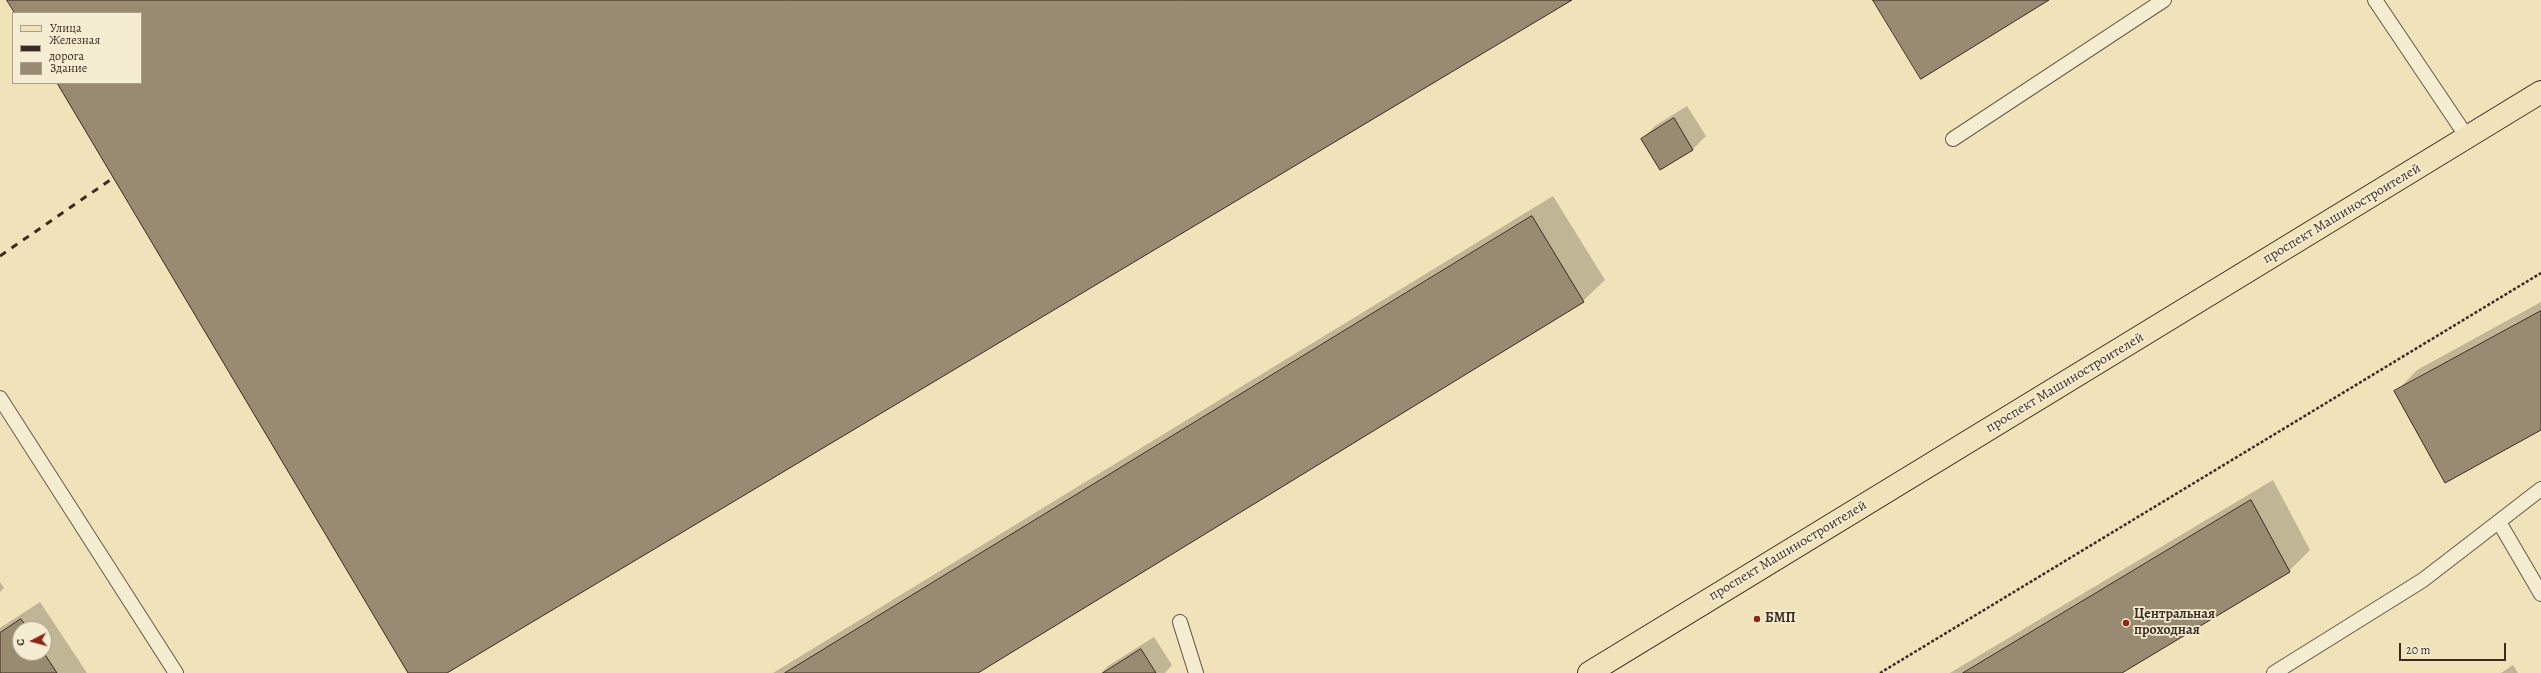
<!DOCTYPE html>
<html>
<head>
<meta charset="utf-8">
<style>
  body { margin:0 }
  #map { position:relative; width:2541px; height:673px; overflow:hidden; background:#f0e3ba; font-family:Alegreya,serif }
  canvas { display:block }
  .legend { position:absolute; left:12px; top:12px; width:130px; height:72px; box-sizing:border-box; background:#f5edd2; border:1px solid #ab9f8b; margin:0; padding:5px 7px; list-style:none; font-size:12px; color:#3b2b21 }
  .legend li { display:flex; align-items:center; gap:8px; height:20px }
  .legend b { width:20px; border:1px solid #ab9f8b }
  .north { position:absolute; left:12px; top:621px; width:40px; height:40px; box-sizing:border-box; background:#f5edd2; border:1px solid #ab9f8b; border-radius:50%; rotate:264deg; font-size:11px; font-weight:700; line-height:16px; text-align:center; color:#3b2b21 }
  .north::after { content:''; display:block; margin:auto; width:14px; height:18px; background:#8f2418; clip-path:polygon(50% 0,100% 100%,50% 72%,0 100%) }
  .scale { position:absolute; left:2399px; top:643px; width:107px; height:18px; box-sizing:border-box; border:2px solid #3b2b21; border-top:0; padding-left:5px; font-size:12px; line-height:14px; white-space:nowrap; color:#3b2b21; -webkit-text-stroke:3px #f5edd2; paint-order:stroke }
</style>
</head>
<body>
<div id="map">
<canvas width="2541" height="673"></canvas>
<ul class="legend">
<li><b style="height:5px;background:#f0e3ba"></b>Улица</li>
<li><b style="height:5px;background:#3b2b21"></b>Железная дорога</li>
<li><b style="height:11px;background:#998b71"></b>Здание</li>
</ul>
<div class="north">С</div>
<div class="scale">20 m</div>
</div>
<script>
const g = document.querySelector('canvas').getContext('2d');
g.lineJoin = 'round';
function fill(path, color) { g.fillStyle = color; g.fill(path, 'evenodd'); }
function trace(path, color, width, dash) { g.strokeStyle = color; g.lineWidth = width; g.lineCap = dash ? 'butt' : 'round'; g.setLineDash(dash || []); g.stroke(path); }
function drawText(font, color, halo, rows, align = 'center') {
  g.font = font + ' Alegreya,serif'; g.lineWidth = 3.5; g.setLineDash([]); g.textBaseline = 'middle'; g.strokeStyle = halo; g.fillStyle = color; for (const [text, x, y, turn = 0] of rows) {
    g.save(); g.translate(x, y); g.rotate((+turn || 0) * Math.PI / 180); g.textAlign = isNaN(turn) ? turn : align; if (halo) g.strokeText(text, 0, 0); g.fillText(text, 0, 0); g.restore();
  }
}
const shadow = new Path2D(`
  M1687,106L1706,136L1693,149L1660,169L1642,139L1655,126Z
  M1553,196L1605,280L1583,301L976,673H773Z
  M2541,302V429L2396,392L2417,370Z
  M2273,480L2310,550L2289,571L2120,673H1950Z
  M0,582L4,588L0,592Z
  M40,602L87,673H0V628ZM20,629H44V653H20Z
  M1154,637L1172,665L1165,673H1101L1108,666Z
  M2513,665L2518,673H2501Z`);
const building = new Path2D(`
  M7,0H1572L447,673H408L57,83H141V13H15Z
  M1873,0H2049L1921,79Z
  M1674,118L1693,150L1660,170L1641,139Z
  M1532,216L1584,302L978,673H785Z
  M2541,311V430L2445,483L2394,391Z
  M2251,500L2290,572L2122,673H1963Z
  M21,619L28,629H20V653H44L57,673H0V633Z
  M1141,649L1156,673H1103Z`);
const path = new Path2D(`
  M1880,673L2541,273`);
const service = new Path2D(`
  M2375,0L2467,137
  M1953,139L2164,0
  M0,398L176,673
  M2499,522L2541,594
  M1180,622L1196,673
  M2274,673L2423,580L2541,489`);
const primary = new Path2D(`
  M1589,673L2541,92`);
const rail = new Path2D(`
  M0,256L113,178`);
const markers = [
  [1757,619,4,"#8f2418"],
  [2126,623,4,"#8f2418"]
];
const streetNames = [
  ["проспект Машиностроителей",2342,214,-31],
  ["проспект Машиностроителей",2065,383,-31],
  ["проспект Машиностроителей",1788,551,-31]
];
const poiNames = [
  ["Центральная",2134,615],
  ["проходная",2134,631],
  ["БМП",1765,619]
];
fill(shadow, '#0003');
fill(building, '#998b71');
trace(building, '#3b2b21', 1);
trace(service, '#685947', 16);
trace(primary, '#3b2b21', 24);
trace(path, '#3b2b21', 2.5, [3, 2]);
trace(service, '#f5edd2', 14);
trace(primary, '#f0e3ba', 22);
trace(rail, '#3b2b21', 3, [7, 7]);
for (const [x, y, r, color] of markers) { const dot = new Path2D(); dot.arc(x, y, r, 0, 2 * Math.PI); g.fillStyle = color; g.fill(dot); trace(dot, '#f5edd2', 1.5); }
drawText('14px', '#3b2b21', '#f5edd2', streetNames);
drawText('bold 14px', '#3b2b21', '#f5edd2', poiNames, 'left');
</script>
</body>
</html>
